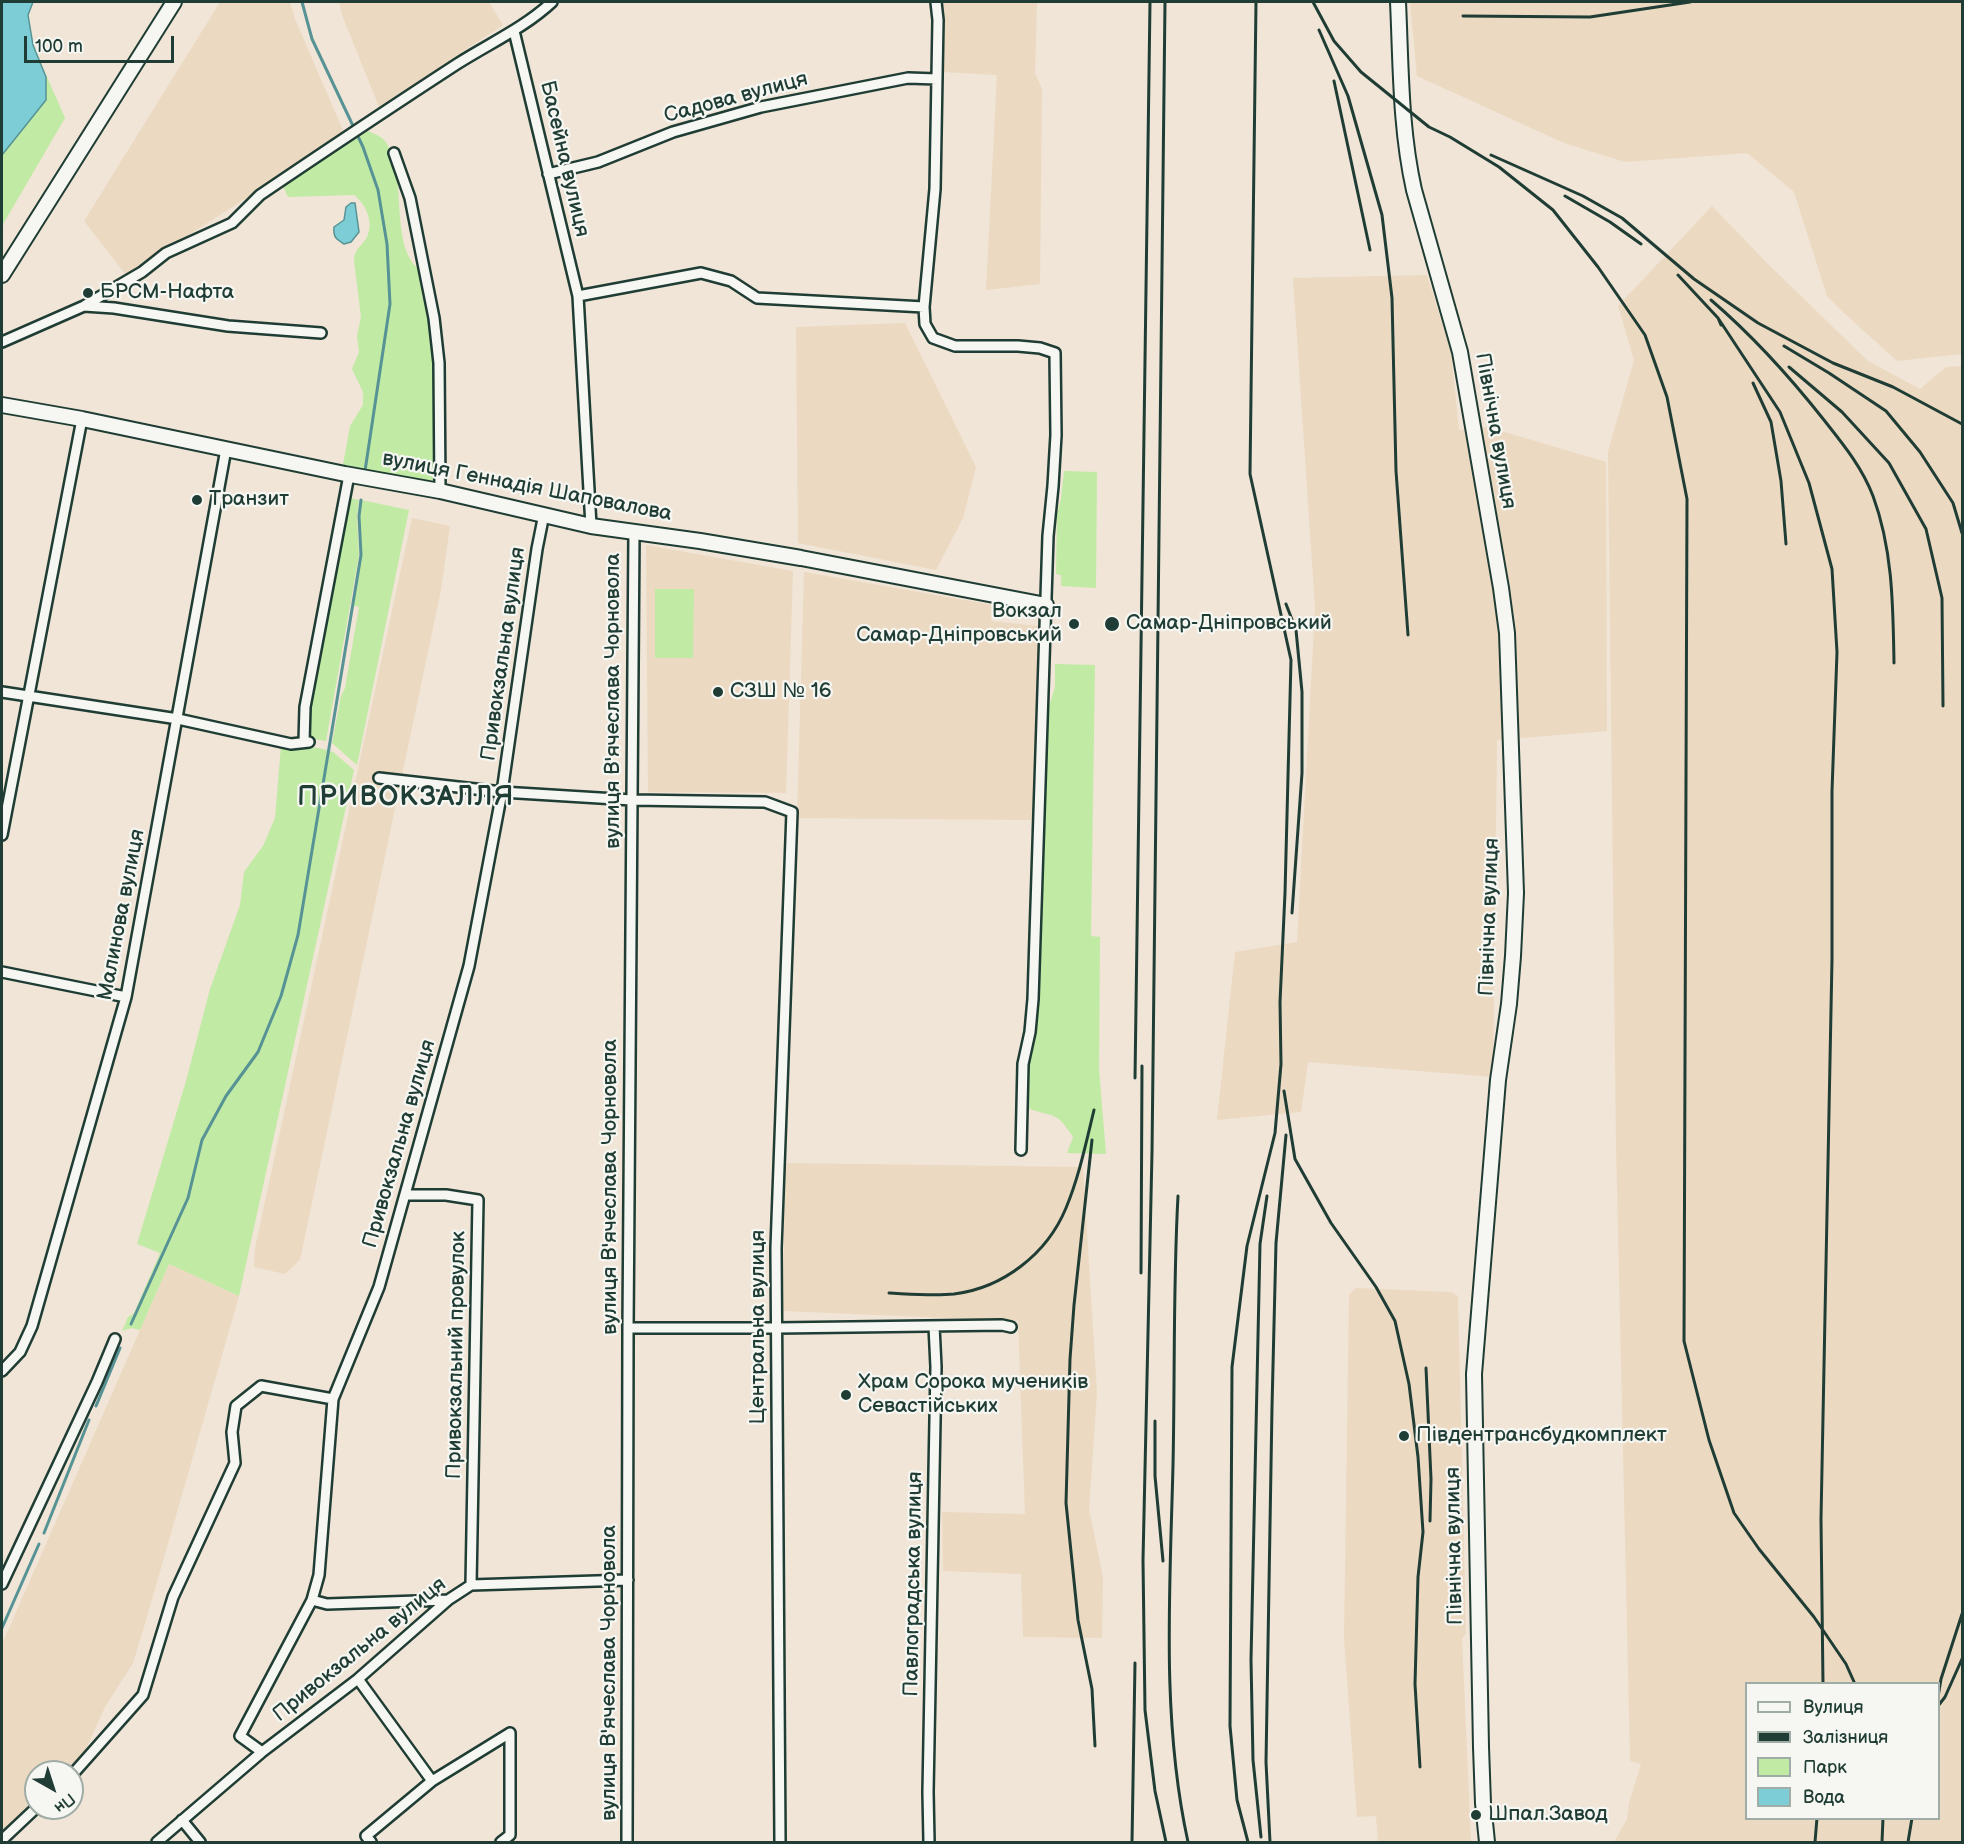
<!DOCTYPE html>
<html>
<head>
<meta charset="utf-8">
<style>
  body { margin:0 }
  #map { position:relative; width:1964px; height:1844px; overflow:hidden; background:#f0e5d6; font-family:"Balsamiq Sans",sans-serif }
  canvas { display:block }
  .frame { position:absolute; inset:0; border:3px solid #1f3d34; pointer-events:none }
  .legend { position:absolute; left:1745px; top:1682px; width:195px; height:138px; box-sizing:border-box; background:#f6f6f2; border:2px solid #a0aca6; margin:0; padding:8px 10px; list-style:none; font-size:18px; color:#1f3d34 }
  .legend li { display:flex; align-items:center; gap:12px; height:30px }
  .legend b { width:30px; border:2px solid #a0aca6 }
  .north { position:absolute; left:24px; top:1760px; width:60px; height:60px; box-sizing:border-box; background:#f6f6f2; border:2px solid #a0aca6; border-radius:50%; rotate:141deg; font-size:16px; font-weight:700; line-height:24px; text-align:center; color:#1f3d34 }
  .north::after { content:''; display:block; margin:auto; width:21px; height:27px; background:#1f3d34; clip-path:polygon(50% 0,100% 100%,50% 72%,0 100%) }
  .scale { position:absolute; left:24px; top:36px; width:150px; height:27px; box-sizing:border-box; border:3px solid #1f3d34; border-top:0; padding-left:8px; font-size:18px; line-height:21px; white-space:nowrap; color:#1f3d34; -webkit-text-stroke:4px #f6f6f2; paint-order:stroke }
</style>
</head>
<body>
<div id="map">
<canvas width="1964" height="1844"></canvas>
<div class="frame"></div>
<ul class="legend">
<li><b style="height:8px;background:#f6f6f2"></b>Вулиця</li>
<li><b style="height:8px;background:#1f3d34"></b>Залізниця</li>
<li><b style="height:16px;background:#c1eaa5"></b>Парк</li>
<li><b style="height:16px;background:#7ccdd6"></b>Вода</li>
</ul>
<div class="north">Пн</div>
<div class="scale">100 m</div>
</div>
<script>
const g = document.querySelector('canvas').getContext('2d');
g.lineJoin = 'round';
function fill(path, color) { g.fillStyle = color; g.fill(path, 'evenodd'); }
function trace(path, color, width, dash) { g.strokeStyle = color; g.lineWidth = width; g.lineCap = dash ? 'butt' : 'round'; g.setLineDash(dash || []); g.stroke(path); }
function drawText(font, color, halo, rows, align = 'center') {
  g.font = font + ' "Balsamiq Sans",sans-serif'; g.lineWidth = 4.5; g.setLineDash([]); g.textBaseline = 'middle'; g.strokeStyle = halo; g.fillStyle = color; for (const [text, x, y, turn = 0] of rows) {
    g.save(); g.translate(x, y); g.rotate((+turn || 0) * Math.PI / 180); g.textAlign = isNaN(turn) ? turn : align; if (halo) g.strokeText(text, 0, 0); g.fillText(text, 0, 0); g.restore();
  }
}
const built = new Path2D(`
  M220,2H290L295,19L345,135L126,275L84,221Z
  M339,2H489L503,25L379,107L342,15Z
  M941,2H1037L1035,73L1042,89L1040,284L986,290L997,75L943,72Z
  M1410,2H1962V354L1897,361L1844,313L1827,296L1794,192L1747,153L1625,162L1564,143L1417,76Z
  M1712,206L1767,263L1868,361L1920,389L1946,367L1962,366V1842H1614L1627,1819L1629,1803L1641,1764L1630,1761L1616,1144L1608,452L1634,360L1618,306ZM1746,1684H1938V1818H1746Z
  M1427,275L1451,352L1459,430L1488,427L1606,462L1607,731L1497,740L1493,1077L1308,1062L1301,1112L1217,1120L1235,952L1297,942L1315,608L1293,278Z
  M905,323L976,467L963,518L936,570L798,543L796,327Z
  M412,518L450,526L441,590L300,1260L285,1274L254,1267L255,1248Z
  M646,545L793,571L786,793L648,792Z
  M804,572L993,605L991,621L1039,626L1033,820L797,818Z
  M785,1163L1083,1167L1097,1393L1089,1509L1103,1577L1102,1638L1023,1637L1021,1574L943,1571L942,1512L1025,1514L1018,1321L783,1311Z
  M169,1264L239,1296L147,1617L133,1663L105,1707L87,1747L67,1772H36V1803L2,1834V1644Z
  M1355,1288L1451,1292L1458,1296L1466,1633L1462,1639L1471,1842H1378L1376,1816L1357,1817L1344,1639L1349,1295Z`);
const green = new Path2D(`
  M2,2H33L28,15L33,45L65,118L2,226Z
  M368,131C374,134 381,136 385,141C409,173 388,247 420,270L423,281L422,295L432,334L436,373L438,474L435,479L427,481L343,465L350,426L363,405V392L352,369L359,352L357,336L361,317L354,261C355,247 361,248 367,237C374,222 366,204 354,195L288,197L283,186Z
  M1064,471L1097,472L1096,588L1061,586V575L1056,574L1057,513L1061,499Z
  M349,498L359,500L357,516L359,555L326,741L308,738V712Z
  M361,500L409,510L357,765L332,743L341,696L345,688L359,607L352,605L361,555L359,516Z
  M655,589H694L693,658H655Z
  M1055,664L1095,665L1091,936L1100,937L1099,1069L1106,1154L1067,1153L1073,1137C1069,1131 1065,1125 1060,1120C1051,1112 1037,1114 1027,1107C1024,1082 1028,1059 1035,1035L1046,716L1055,687Z
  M281,746L319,748L333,752L354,770L239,1296L169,1264L140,1330L131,1328L122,1331L128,1317L134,1313L160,1253L137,1244L186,1081L210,989L240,905L244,872L263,846L275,818Z`);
const water = new Path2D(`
  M2,2H33L28,15L33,45L46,77V100L2,155Z
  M351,203H355L359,232L351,242L344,244C336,239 333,237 334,227L344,220L346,207Z`);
const stream = new Path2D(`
  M302,2L312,39L363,147L378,190L387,244L390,304L365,471
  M131,1324L188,1198L202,1140L226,1096L258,1052L281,996L298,935L361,555L359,516L361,500
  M96,1406L120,1348
  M44,1533L89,1420
  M2,1628L39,1544`);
const street = new Path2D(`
  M936,2L938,20L935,189L924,307L925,324L933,338L955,346H1018L1040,348L1055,353L1056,435L1053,486L1048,536L1033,999L1030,1032L1023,1064L1021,1150
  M514,31L578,296L591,526
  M394,153L410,198L434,318L439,363L440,491
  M548,174L598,162L673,132L761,107L908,78L937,79
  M578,296L701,273L731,281L757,298L924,307
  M84,306L114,308L228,326L321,333
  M2,342L84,306L142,272L166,253L232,223L260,195C325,151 391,107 457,64C490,43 524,28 552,2
  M2,692L178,719L291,744L309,742
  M304,742L305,707L349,475
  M379,778L502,792L632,800L765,802L792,812L776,1248L780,1842
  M2,835L82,419
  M2,972L126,997
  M405,1195H446L478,1200L471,1585
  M628,1328H777L1002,1325L1011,1327
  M2,1371L20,1352L32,1326L126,997L226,449
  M2,1584L97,1382L115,1339
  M312,1600L327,1604L448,1600
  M358,1679L432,1781
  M262,1752L240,1736L312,1600L319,1575L333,1399L379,1287L469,966L502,792L537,549L544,514
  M72,1775L143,1695L173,1597L235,1463L232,1432L236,1406L261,1386L333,1399
  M182,1820L200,1842
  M2,1840L36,1808
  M157,1842L262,1752L358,1679L448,1600L471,1585L628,1580
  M371,1842L366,1836L432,1781L510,1733
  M501,1842L510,1835V1733
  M627,1842L628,1328L634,532
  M929,1842L928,1792L936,1367L934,1326`);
const secondary = new Path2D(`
  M1398,2C1401,65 1400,127 1414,190L1460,352L1501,588L1507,633L1516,893L1513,956L1509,1004L1498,1080L1474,1374L1481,1747L1483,1803L1487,1842
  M2,275L174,2
  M2,405L82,419L345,474L440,491L591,526L700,541L801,558L1046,605`);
const rail = new Path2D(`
  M1165,2L1152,1152L1143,1560L1145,1710L1155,1791L1166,1842
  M1313,2L1334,41L1361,72L1429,127L1450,137L1499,167L1553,210L1598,267L1645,335L1667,397L1687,499L1684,1341L1709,1440L1734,1513L1759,1549L1814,1617L1846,1664L1855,1684
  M1463,16L1590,17L1690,2
  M1319,30L1348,96L1382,215L1392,298L1396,471L1408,635
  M1334,81L1370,250
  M1491,155L1583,196L1622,218L1694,279L1758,323L1833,363L1893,387L1962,424
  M1565,196L1610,222L1641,244
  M1678,275L1718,318L1721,325
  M1711,300C1753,336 1790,377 1824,420C1843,444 1862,467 1873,496C1893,550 1893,607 1894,663
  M1718,318L1780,412L1809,483L1832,569L1837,652L1832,791V959L1821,1519L1823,1684
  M1784,346L1829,373L1886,411L1920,452L1953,503L1962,533
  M1789,367L1842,412L1889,463L1926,529L1942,598L1943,706
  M1753,383L1771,422L1781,481L1786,544
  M1286,604L1296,630L1302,692V773L1292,913
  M1135,1078L1150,2
  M1284,1091L1295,1159L1331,1223L1376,1287L1395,1321L1409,1384L1418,1457L1423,1532L1418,1577L1415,1684L1420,1767
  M1092,1140L1074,1305L1070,1359L1066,1503L1078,1620L1092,1689L1095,1746
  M1178,1196C1173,1286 1175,1376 1173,1465C1170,1590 1161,1719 1188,1842
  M1141,1273L1142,1066
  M889,1293C910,1294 933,1296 954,1294C1003,1288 1047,1254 1066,1208C1079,1177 1086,1143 1094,1110
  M1426,1368L1431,1479L1430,1521
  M1155,1421V1476L1163,1561
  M1938,1697L1941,1679L1962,1614
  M1938,1706L1945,1697L1962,1659
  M1261,1837L1253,1760L1251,1660L1260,1244L1267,1196
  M1132,1842L1135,1663
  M1248,1842L1237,1800L1230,1726L1232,1367L1247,1246L1275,1133L1281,1064L1280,1002L1285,893L1291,660L1250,474L1256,2
  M1270,1842L1266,1762L1272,1407L1276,1243L1286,1135
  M1815,1842L1817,1818
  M1882,1842L1883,1818
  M1908,1842L1912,1818`);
const markers = [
  [88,293,6,"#1f3d34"],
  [197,500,6,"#1f3d34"],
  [1074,624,6,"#1f3d34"],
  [1112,624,8,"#1f3d34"],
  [718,692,6,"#1f3d34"],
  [846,1395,6,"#1f3d34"],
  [1404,1436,6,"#1f3d34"],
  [1476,1815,6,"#1f3d34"]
];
const streetNames = [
  ["Садова вулиця",736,98,-15],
  ["Басейна вулиця",564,159,77],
  ["Північна вулиця",1495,431,80],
  ["вулиця Геннадія Шаповалова",527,487,11],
  ["Привокзальна вулиця",504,654,-82],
  ["вулиця В'ячеслава Чорновола",614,701,-90],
  ["Малинова вулиця",122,915,-79],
  ["Північна вулиця",1490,917,-88],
  ["Привокзальна вулиця",400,1144,-74],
  ["вулиця В'ячеслава Чорновола",611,1187,-90],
  ["Центральна вулиця",759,1327,-90],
  ["Привокзальний провулок",457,1355,-89],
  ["Північна вулиця",1455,1546,-91],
  ["Павлоградська вулиця",914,1584,-89],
  ["Привокзальна вулиця",360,1650,-39],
  ["вулиця В'ячеслава Чорновола",610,1673,-90]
];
const poiNames = [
  ["БРСМ-Нафта",100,293],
  ["Транзит",209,500],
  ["Вокзал",1062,612,"right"],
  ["Самар-Дніпровський",1062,636,"right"],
  ["Самар-Дніпровський",1126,624],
  ["СЗШ № 16",730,692],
  ["Храм Сорока мучеників",858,1383],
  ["Севастійських",858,1407],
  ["Південтрансбудкомплект",1416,1436],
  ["Шпал.Завод",1488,1815]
];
const districtNames = [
  ["ПРИВОКЗАЛЛЯ",406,798]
];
fill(built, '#ecd9c2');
fill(green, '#c1eaa5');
fill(water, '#7ccdd6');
trace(water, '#579395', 1.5);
trace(stream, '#579395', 3);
trace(street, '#1f3d34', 14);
trace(secondary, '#1f3d34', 18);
trace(street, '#f6f6f2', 9);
trace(secondary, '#f6f6f2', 14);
trace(rail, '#1f3d34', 3);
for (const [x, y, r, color] of markers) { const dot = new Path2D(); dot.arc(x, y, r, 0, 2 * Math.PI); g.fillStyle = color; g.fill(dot); trace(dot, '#f6f6f2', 2); }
drawText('21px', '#1f3d34', '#f6f6f2', streetNames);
drawText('21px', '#1f3d34', '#f6f6f2', poiNames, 'left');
g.letterSpacing = '1.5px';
drawText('bold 27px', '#1f3d34', '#f6f6f2', districtNames);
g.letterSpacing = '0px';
</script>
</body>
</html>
